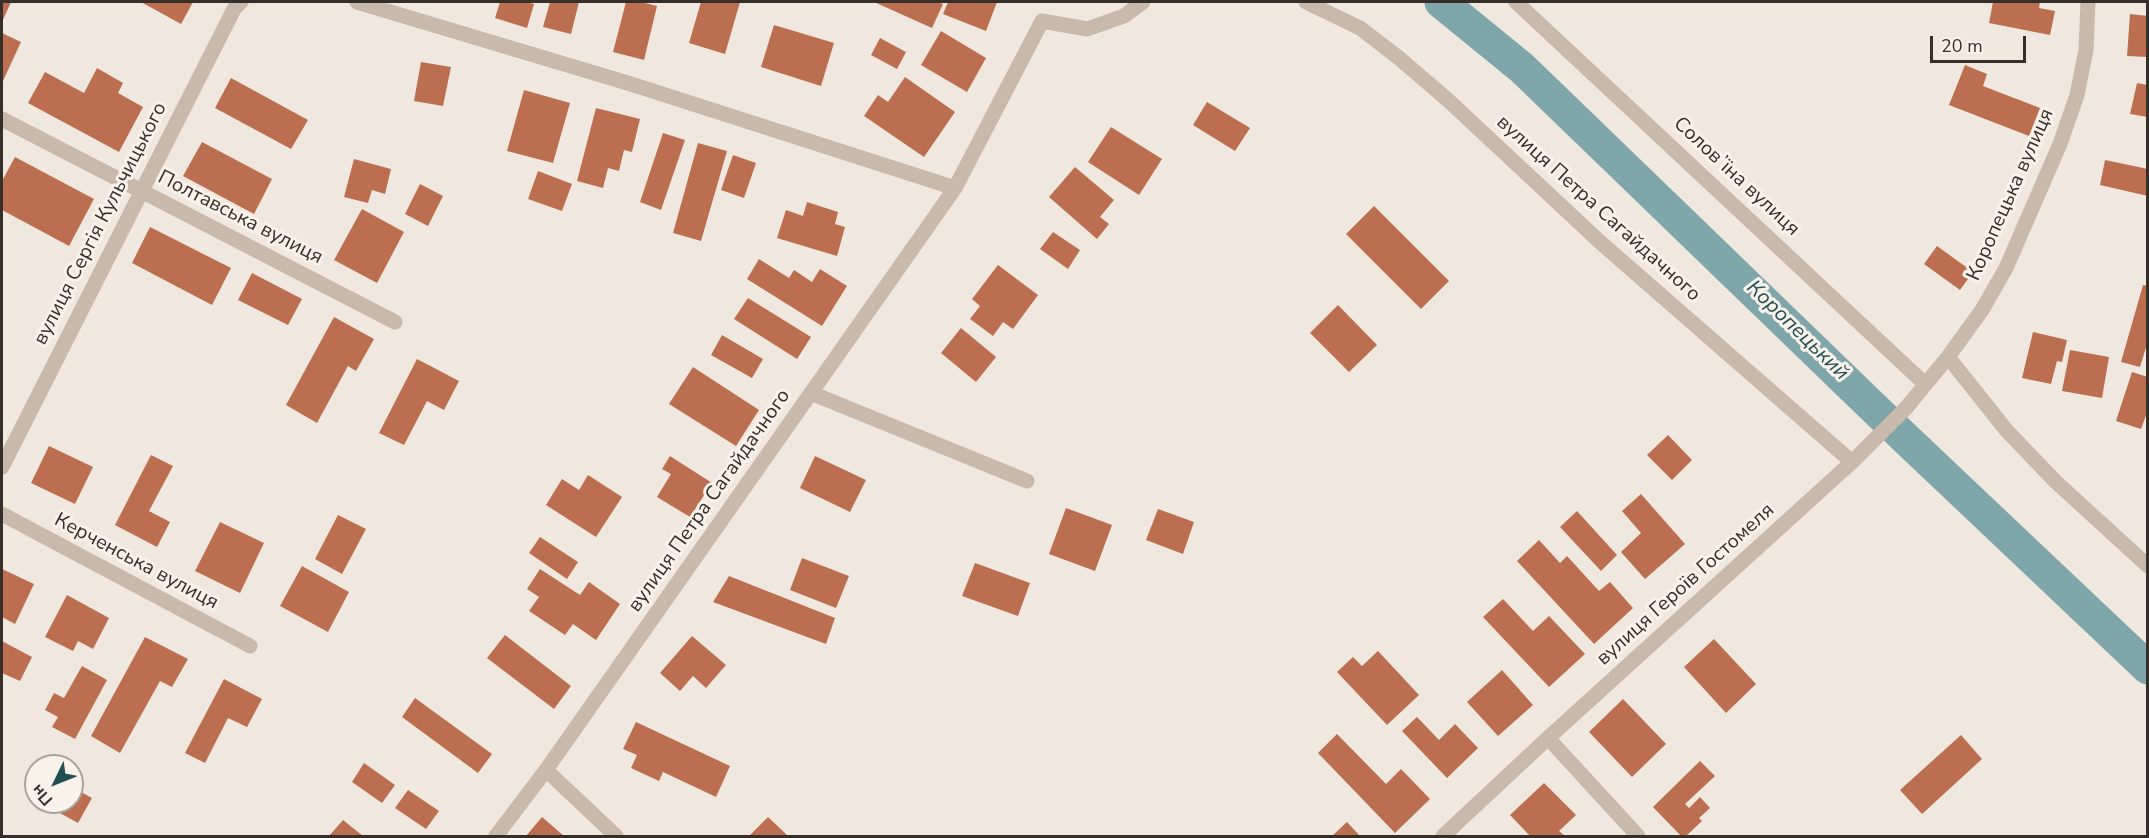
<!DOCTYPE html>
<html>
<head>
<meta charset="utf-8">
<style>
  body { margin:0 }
  #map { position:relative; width:2149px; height:838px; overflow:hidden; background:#f0e8de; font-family:"Nunito Sans",sans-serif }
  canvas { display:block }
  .frame { position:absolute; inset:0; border:3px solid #362e29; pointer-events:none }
  .north { position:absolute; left:24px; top:754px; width:60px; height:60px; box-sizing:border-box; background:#f8f2ea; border:2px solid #aaa49d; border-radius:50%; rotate:227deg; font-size:16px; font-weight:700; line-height:24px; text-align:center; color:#362e29 }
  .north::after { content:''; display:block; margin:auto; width:21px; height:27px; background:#224e54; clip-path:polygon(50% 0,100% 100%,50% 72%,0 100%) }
  .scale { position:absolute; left:1930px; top:36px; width:96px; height:27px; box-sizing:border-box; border:3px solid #362e29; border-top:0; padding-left:8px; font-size:18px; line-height:21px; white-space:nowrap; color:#362e29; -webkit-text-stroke:4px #f8f2ea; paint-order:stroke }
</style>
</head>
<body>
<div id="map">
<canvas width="2149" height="838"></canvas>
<div class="frame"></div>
<div class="north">Пн</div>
<div class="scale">20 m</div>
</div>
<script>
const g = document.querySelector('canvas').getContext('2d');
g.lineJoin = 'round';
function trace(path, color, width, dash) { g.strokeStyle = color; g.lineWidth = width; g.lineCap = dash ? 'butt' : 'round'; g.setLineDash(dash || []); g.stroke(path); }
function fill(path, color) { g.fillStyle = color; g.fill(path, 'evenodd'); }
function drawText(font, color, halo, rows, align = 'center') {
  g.font = font + ' "Nunito Sans",sans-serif'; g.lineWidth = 6; g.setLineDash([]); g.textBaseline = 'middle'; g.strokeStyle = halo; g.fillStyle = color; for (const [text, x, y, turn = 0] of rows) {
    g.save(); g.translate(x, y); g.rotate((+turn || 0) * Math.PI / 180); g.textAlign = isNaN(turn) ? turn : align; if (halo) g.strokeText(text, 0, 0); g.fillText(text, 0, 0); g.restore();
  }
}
const canal = new Path2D(`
  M1441,2L1522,68L1906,439L2148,668`);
const building = new Path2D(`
  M2,2H11L2,22Z
  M141,2H193L181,24Z
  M500,2H527L534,4L527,28L495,18Z
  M550,2H579L571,34L543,27Z
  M626,2H641L657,6L644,60L613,52Z
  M701,2H740L725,54L689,43Z
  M874,2H938L943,4L932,28Z
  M948,2H997L986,31L943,14Z
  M1993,2H2040L2039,8L2055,11L2050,35L1989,23Z
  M2130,14L2148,16V57L2127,56Z
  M774,25L834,43L821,86L761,67Z
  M941,31L986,58L967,92L921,65Z
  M2,33L21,42L2,83Z
  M880,38L906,52L897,69L871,55Z
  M421,62L451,67L443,106L414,101Z
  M1965,65L1987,74L1983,86L2040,108L2029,136L1949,105Z
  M97,68L123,83L118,93L143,107L119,152L28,103L45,72L84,93Z
  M905,77L955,112L924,157L864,116L878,95L888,102Z
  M231,78L308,120L291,149L215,108Z
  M2137,83L2148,85V117L2130,114Z
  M524,90L570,103L553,163L507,151Z
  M1207,102L1250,128L1235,151L1193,125Z
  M596,108L640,119L632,152L624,150L619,171L608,168L603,188L577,181Z
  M1111,127L1162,159L1139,195L1088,162Z
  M663,133L685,140L661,210L640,202Z
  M202,142L272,179L254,214L183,176Z
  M698,143L727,151L701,241L673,233Z
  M733,155L756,163L744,198L721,190Z
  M15,157L94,199L69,246L2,210V181Z
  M354,159L391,169L385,194L372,190L368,203L344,197Z
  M2105,160L2148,169V196L2100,185Z
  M1075,167L1114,200L1100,217L1109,224L1097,239L1049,197Z
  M538,171L572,184L562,211L528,199Z
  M420,184L443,196L428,226L405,214Z
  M807,202L838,212L835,224L845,227L837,256L777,238L786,210L803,216Z
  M1374,206L1449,281L1421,309L1346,234Z
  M362,209L404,232L377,283L334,260Z
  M150,227L231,268L212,305L132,263Z
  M1053,232L1080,250L1068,269L1040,249Z
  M1937,246L1973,272L1960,290L1924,264Z
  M759,259L789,278L794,270L812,282L820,269L847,286L822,326L747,279Z
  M998,265L1038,295L1013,329L1003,322L993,336L970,319L980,306L972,299Z
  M252,273L302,299L288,325L238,300Z
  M2143,285L2148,286V341L2140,367L2121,362Z
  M748,298L811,337L797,359L734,319Z
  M1338,305L1377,345L1349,372L1310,333Z
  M334,317L374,339L356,371L348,366L317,423L286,405Z
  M961,328L996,357L976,382L941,353Z
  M2033,332L2067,340L2062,362L2057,361L2051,384L2022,378Z
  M722,335L763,359L752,378L711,355Z
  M2070,350L2109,357L2102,398L2062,391Z
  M417,359L459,381L444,410L427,401L404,445L379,433Z
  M693,367L759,410L736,446L669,404Z
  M2132,372L2148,377V410L2141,429L2116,421Z
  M1668,435L1692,460L1672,480L1647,455Z
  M49,446L93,467L75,504L31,483Z
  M151,455L173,466L149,511L170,522L157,547L115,525Z
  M670,456L712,483L690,517L657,497L671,474L662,469Z
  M815,456L866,480L850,512L800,488Z
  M588,475L622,497L596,537L546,505L562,479L579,490Z
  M1641,494L1685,544L1645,579L1621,552L1641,533L1622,511Z
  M1066,508L1112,525L1095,571L1049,554Z
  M1158,509L1194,522L1183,554L1146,540Z
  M1577,511L1617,555L1601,571L1560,527Z
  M338,515L366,529L342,574L315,559Z
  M220,522L264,543L240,593L195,571Z
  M540,537L578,562L567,579L529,553Z
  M1539,540L1560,563L1567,556L1599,591L1610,582L1633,608L1594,644L1517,561Z
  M802,558L849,576L836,608L790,590Z
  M975,563L1030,583L1018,616L962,596Z
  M302,566L349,592L328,632L280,606Z
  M2,569L34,584L15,624L2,617Z
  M540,569L580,595L589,582L620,604L596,640L573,624L565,635L529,611L539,597L527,589Z
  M729,576L835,618L826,644L713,602Z
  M67,595L109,618L93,649L78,641L73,651L45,637Z
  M1503,599L1533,631L1549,616L1585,654L1549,687L1483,617Z
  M505,635L571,686L554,709L487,658Z
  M692,636L726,665L706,688L693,676L680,691L660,673Z
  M145,637L188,659L172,687L160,681L120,753L91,736Z
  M1714,639L1756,684L1726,713L1684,667Z
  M2,641L32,657L20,681L2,673Z
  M1378,651L1419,695L1387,725L1337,672L1353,657L1362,666Z
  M82,666L107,680L75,739L52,727L58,717L45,710L54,693L64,698Z
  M1502,670L1533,705L1498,736L1467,702Z
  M224,679L262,699L247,727L228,718L205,763L185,753Z
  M415,698L492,754L478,773L402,717Z
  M1623,699L1666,744L1632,777L1589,732Z
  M1417,717L1439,740L1455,724L1478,748L1447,778L1402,731Z
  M636,722L730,766L716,797L663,772L659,781L631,768L637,755L623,749Z
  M1337,734L1386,784L1401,769L1430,799L1395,833L1318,753Z
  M1961,735L1982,759L1922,814L1900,790Z
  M1700,761L1715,776L1685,804L1689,808L1700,797L1710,808L1699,818L1702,821L1686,836H1681L1653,807Z
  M364,763L395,785L382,803L352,782Z
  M1544,783L1576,815L1559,831L1565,836H1530L1510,815Z
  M72,787L92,798L78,823L40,802H72Z
  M408,790L439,811L426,829L395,808Z
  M542,817L564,836H526Z
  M768,817L787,835L749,836Z
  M343,820L363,836H329Z
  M1347,822L1360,836H1332Z`);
const lane = new Path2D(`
  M811,393L1027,481`);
const street = new Path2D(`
  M357,2L631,84L955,188
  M1306,2L1360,28L1399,58L1449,101L1600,242L1852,462
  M1516,2L1925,384
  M2088,2L2086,50L2077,95L2060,144L2006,268L1982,310L1948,357L2007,431L2056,482L2148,566
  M2,119L395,322
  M2,467L234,9L241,2
  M2,514L250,646
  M1548,738L1638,836
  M546,770L616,836
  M496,836L546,770L955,188L1042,21L1087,29L1124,16L1143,2
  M1443,836L1548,738L1852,462L1906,408L1948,357`);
const streetNames = [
  ["Соловʼїна вулиця",1736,177,43],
  ["Коропецька вулиця",2011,195,-66],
  ["вулиця Петра Сагайдачного",1598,209,42],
  ["Полтавська вулиця",240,218,27],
  ["вулиця Сергія Кульчицького",101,224,-63],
  ["вулиця Петра Сагайдачного",710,501,-55],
  ["Керченська вулиця",136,562,28],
  ["вулиця Героїв Гостомеля",1686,585,-42]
];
const waterNames = [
  ["Коропецький",1797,331,44]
];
trace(canal, '#7fa7ab', 33);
fill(building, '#bc6f50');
trace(lane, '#c8b9aa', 15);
trace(street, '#c8b9aa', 15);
drawText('20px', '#362e29', '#f8f2ea', streetNames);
drawText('italic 21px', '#224e54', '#f8f2ea', waterNames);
</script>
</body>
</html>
